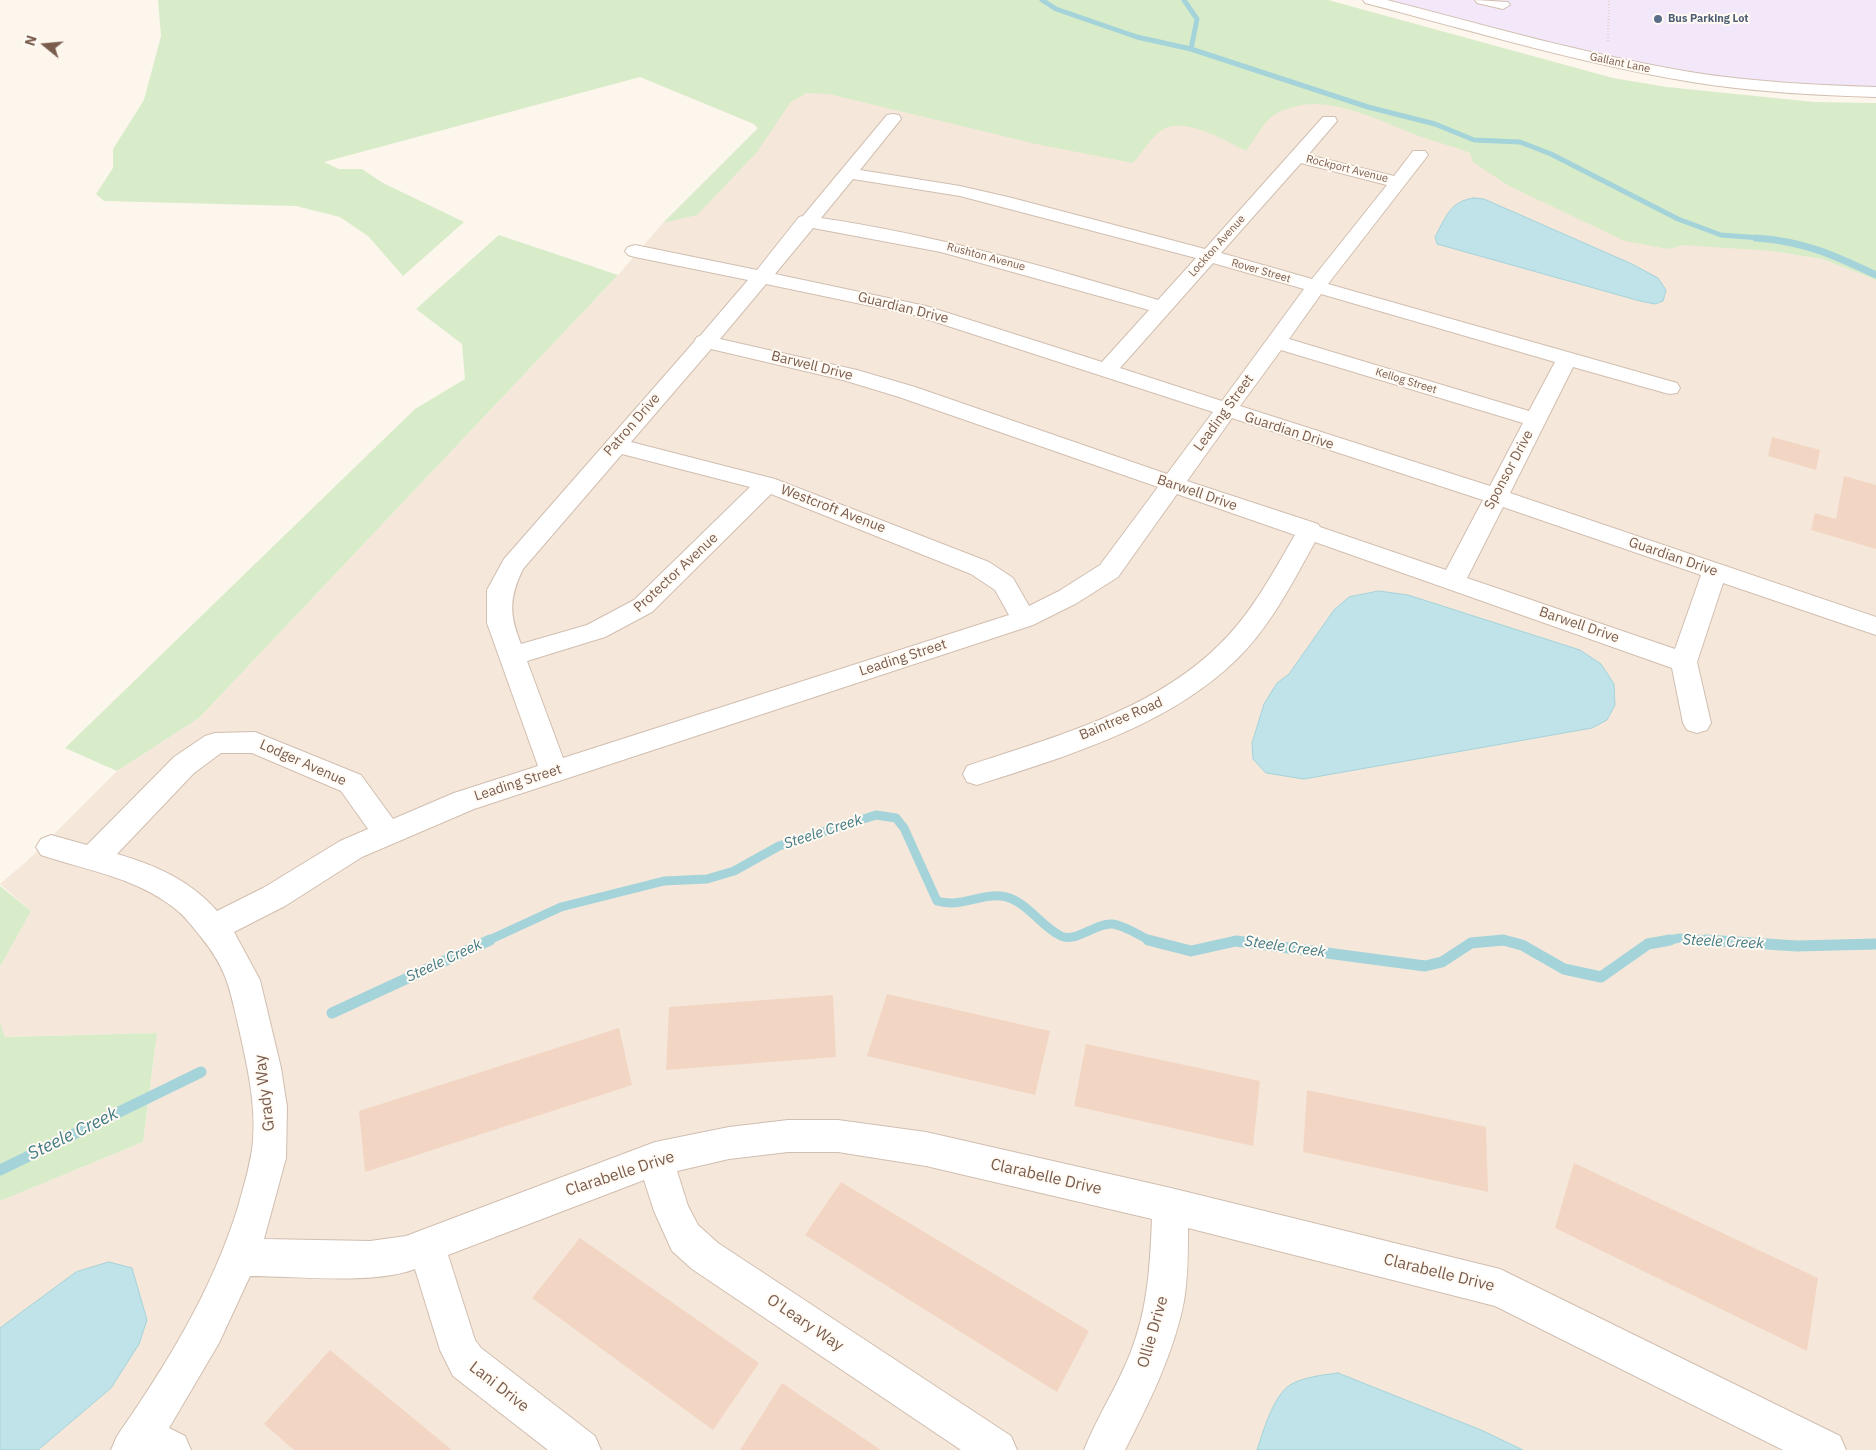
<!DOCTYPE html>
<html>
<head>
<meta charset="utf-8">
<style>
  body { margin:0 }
  #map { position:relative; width:1876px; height:1450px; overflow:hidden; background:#fdf6ec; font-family:"IBM Plex Sans",sans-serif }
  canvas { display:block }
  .north { position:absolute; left:20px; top:20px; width:50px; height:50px; -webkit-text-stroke:4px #fffaf3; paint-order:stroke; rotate:287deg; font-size:14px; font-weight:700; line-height:20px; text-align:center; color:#7a5c4d }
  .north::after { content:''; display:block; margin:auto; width:18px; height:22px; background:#7a5c4d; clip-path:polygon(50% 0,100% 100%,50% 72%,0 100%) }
</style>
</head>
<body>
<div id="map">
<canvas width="1876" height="1450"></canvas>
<div class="north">N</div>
</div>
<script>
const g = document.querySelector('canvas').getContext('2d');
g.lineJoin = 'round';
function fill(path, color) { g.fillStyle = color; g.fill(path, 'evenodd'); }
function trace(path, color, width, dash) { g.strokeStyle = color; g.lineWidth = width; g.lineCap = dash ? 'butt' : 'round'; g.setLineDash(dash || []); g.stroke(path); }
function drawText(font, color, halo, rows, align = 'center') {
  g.font = font + ' "IBM Plex Sans",sans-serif'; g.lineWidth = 4; g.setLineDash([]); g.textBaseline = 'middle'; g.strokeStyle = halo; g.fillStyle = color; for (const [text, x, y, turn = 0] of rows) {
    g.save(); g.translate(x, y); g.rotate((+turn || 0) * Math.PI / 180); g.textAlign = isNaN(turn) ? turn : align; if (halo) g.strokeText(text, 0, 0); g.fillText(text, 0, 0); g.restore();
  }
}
const residential = new Path2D(`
  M1187,52L1771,251L1822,259L1876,280V1450H0V1201L143,1142L157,1033L5,1037L0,1022V967L31,911L0,884L27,861L117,771L199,718L618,275L663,223L758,129L754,124L641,77Z`);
const education = new Path2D(`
  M1380,0H1876V90L1732,81L1634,64Z`);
const green = new Path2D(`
  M158,0H1328L1613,78L1667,87L1814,102L1876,103V280L1822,259L1771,251L1683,245L1669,249L1625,241L1509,186L1473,162L1470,153C1453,146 1436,142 1419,136C1387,124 1349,104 1314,104C1301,104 1285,108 1274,115C1263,122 1254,141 1246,151C1226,141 1184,116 1162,130C1151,137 1142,153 1133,163L1036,144L829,94L806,93L790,103L757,152L697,215L663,223L758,128L754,124L640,77L324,162L339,169H362L383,183L464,222L403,276L368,236L340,217L296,206L104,201L96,194L113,168V149L144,100L161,36Z
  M499,235L618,275L199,718L117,771L65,748L415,409L465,379L462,344L416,309Z
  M0,886L31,911L0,967Z
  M0,1022L5,1037L157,1033L143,1142L0,1201Z`);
const water = new Path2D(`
  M1474,198L1484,199L1632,264L1658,278L1666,290L1663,301L1655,304L1640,301L1437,244L1435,237C1446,217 1450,201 1474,198Z
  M1379,591L1408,595L1580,650L1601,664L1614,684L1615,705L1607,720L1592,728L1304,779L1266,773L1253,759L1252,743L1264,704L1277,683L1289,674L1334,610L1349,597Z
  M109,1262L132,1268L147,1320L139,1344L111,1388L38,1450H0V1328L76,1272Z
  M1338,1373L1481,1430L1523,1450H1257C1263,1432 1273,1396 1290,1385C1303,1377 1323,1375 1338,1373Z`);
const streamFar3 = new Path2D(`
  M1042,0L1056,9L1137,37L1191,49L1368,107L1435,124L1474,140L1520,142L1551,154L1678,219L1721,235L1774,239
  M1184,0L1197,19L1191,49`);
const streamFar2 = new Path2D(`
  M1756,238C1803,241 1834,255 1876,275`);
const streamFar1 = new Path2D(`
  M487,941L561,907L664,881L707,879L734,871L779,846L876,815L896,818L904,828L937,901C960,908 979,894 1001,896C1026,899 1040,926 1061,936C1076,943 1095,923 1112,924C1124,925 1140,936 1151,941
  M1492,941H1507
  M1664,941L1680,938L1725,941`);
const stream = new Path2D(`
  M1148,940L1191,951L1236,941L1425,966L1442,962L1471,943L1503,940L1522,945L1564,969L1601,977L1648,944L1670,940
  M1706,940L1797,946L1876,944
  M332,1013L490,940
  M0,1170L201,1072`);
const building = new Path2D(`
  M1772,437L1820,450L1816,470L1768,456Z
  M1844,476L1876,485V549L1811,530L1815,513L1836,519Z
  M887,994L1050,1031L1035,1095L867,1056Z
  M833,995L836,1057L666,1070L669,1007Z
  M619,1028L632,1085L365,1172L359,1111Z
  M1086,1044L1260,1081L1253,1146L1074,1106Z
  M1307,1090L1486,1127L1488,1192L1303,1152Z
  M1574,1163L1818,1278L1807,1351L1555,1228Z
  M841,1182L1089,1331L1057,1392L805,1235Z
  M580,1238L759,1363L713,1430L532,1298Z
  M330,1350L452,1450H294L264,1424Z
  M782,1383L881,1450H740Z`);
const path = new Path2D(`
  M1608,41L1609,0`);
const minor = new Path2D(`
  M1363,0H1387C1488,26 1588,55 1690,72C1752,82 1814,85 1876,87V97C1814,95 1753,92 1692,82C1581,64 1473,31 1365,3Z
  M1475,0L1508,2L1510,5L1503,9L1477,3Z
  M893,114L899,115L901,119L860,170L960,186L1012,198L1205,249L1323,117H1335L1337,121L1308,155L1394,176L1413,151H1425L1428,155L1425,159L1328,284L1677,383L1680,388L1677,393L1669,394L1573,367L1510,493L1876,617V635L1723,583L1697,662L1711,723L1707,730L1697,733L1687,730L1683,723L1672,668L1315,542C1292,583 1271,626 1237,659C1169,726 1067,756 977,785L967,782L963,774L967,766C1054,737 1152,711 1219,645C1252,613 1272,574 1295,535L1177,494L1118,577L1077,603L1033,625L474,809L362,857L285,906L234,932L260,980L281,1068L287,1107L286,1158L264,1239L370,1241L406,1236L655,1142L729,1127L788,1120H838L926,1132L1171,1188L1500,1269L1840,1436L1846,1450H1783L1495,1306L1188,1228C1188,1252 1188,1277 1184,1301C1174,1353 1149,1403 1125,1450H1084C1097,1417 1117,1387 1130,1354C1148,1309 1150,1266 1152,1219L926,1166L838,1152H788L729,1159L677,1171L688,1206L698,1225L718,1243L1011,1436L1017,1450H961L692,1269L672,1251L654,1211L644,1180L448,1255L475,1340L481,1348L595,1436L601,1450H548L453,1376L440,1350L415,1269C375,1285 295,1276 250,1276L219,1343L169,1428L185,1436L191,1450H111L117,1436C167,1364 212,1291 238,1207C244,1185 251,1163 253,1141C256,1103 247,1065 239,1029C230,989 227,969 201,937C192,926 184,915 173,907C134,877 85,870 41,855L36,847L41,839L51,835L87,845L174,757L205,736L215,733L255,732L361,775L393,819L454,793L538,766L487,623V590L504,559L694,342L697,337L700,336L748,280L635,257L628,255L625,251L628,247L635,245L757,270L799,217L803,216L887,115ZM1301,163L1387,185L1312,279L1221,253ZM853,179L960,196L1196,258L1158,300C1047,267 936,235 821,218ZM813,228L941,252L1149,310L1102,362L926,306L775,274ZM1213,263L1304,289L1222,401L1120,368ZM766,284L914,315L1213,412L1167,474L915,387L857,370L720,339ZM1321,294L1555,362L1529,411L1289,339ZM711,349L843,380L899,397L1158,487L1100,565L1059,591L1029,606L1013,578L989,562L775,479L631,442ZM1281,350L1523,423L1490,486L1240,406ZM1232,418L1483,500L1446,570L1320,527L1318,524L1187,481ZM622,454L750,487L634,600L587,625L521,644C509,614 509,598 523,569ZM771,494L971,574L995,590L1009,615L563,758L527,661L605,637L652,612ZM1503,507L1701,575L1675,649L1467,578ZM221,753H252L341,791L368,829L340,841L263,888L217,911C190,880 155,865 117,854L194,773Z`);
const markers = [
  [1658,19,5,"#5c6f8a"]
];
const farServicenames = [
  ["Bus Parking Lot",1668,19]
];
const farStreetnames = [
  ["Gallant Lane",1620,63,12],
  ["Rockport Avenue",1347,169,14],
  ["Lockton Avenue",1217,246,-48],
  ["Rushton Avenue",986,257,15],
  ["Rover Street",1261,271,16],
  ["Kellog Street",1406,381,17]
];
const streetNames = [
  ["Guardian Drive",903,308,14],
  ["Barwell Drive",812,366,14],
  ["Leading Street",1224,413,-54],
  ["Patron Drive",632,425,-49],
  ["Guardian Drive",1289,431,18],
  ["Sponsor Drive",1509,470,-62],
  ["Barwell Drive",1197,493,19],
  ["Westcroft Avenue",833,509,21],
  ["Guardian Drive",1673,557,19],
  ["Protector Avenue",676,573,-43],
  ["Barwell Drive",1579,625,19],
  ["Leading Street",903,658,-18],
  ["Baintree Road",1121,719,-23],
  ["Lodger Avenue",303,763,24],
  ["Leading Street",518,783,-18]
];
const waterNames = [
  ["Steele Creek",823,832,-18],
  ["Steele Creek",1723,942,3],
  ["Steele Creek",1285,947,8],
  ["Steele Creek",444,961,-25]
];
const nearStreetnames = [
  ["Grady Way",265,1093,-97],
  ["Clarabelle Drive",620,1174,-18],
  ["Clarabelle Drive",1046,1177,13],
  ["Clarabelle Drive",1439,1273,14],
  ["O'Leary Way",805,1323,34],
  ["Ollie Drive",1153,1332,-74],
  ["Lani Drive",499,1387,38]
];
const nearWaternames = [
  ["Steele Creek",73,1134,-26]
];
fill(residential, '#f5e8da');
fill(education, '#f3e8fa');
fill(green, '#d8ecc9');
fill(water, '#bfe3e8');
trace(water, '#a5d3da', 1);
trace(streamFar3, '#a5d3da', 5);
trace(streamFar2, '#a5d3da', 7);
trace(streamFar1, '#a5d3da', 9);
trace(stream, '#a5d3da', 11);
fill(building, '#f3d5c3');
trace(minor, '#d1beb0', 2);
trace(path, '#d9b8a5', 2, [0.5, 2.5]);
fill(minor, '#fff');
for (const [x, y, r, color] of markers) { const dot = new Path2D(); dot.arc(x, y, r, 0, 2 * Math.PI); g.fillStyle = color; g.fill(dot); trace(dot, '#fffaf3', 2); }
drawText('bold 11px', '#4e5e75', '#fffaf3', farServicenames, 'left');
drawText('11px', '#7a5c4d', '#fffaf3', farStreetnames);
drawText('14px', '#7a5c4d', '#fffaf3', streetNames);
drawText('italic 15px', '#437c86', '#fffaf3', waterNames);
drawText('16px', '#7a5c4d', '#fffaf3', nearStreetnames);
drawText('italic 18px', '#437c86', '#fffaf3', nearWaternames);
</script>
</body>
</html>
